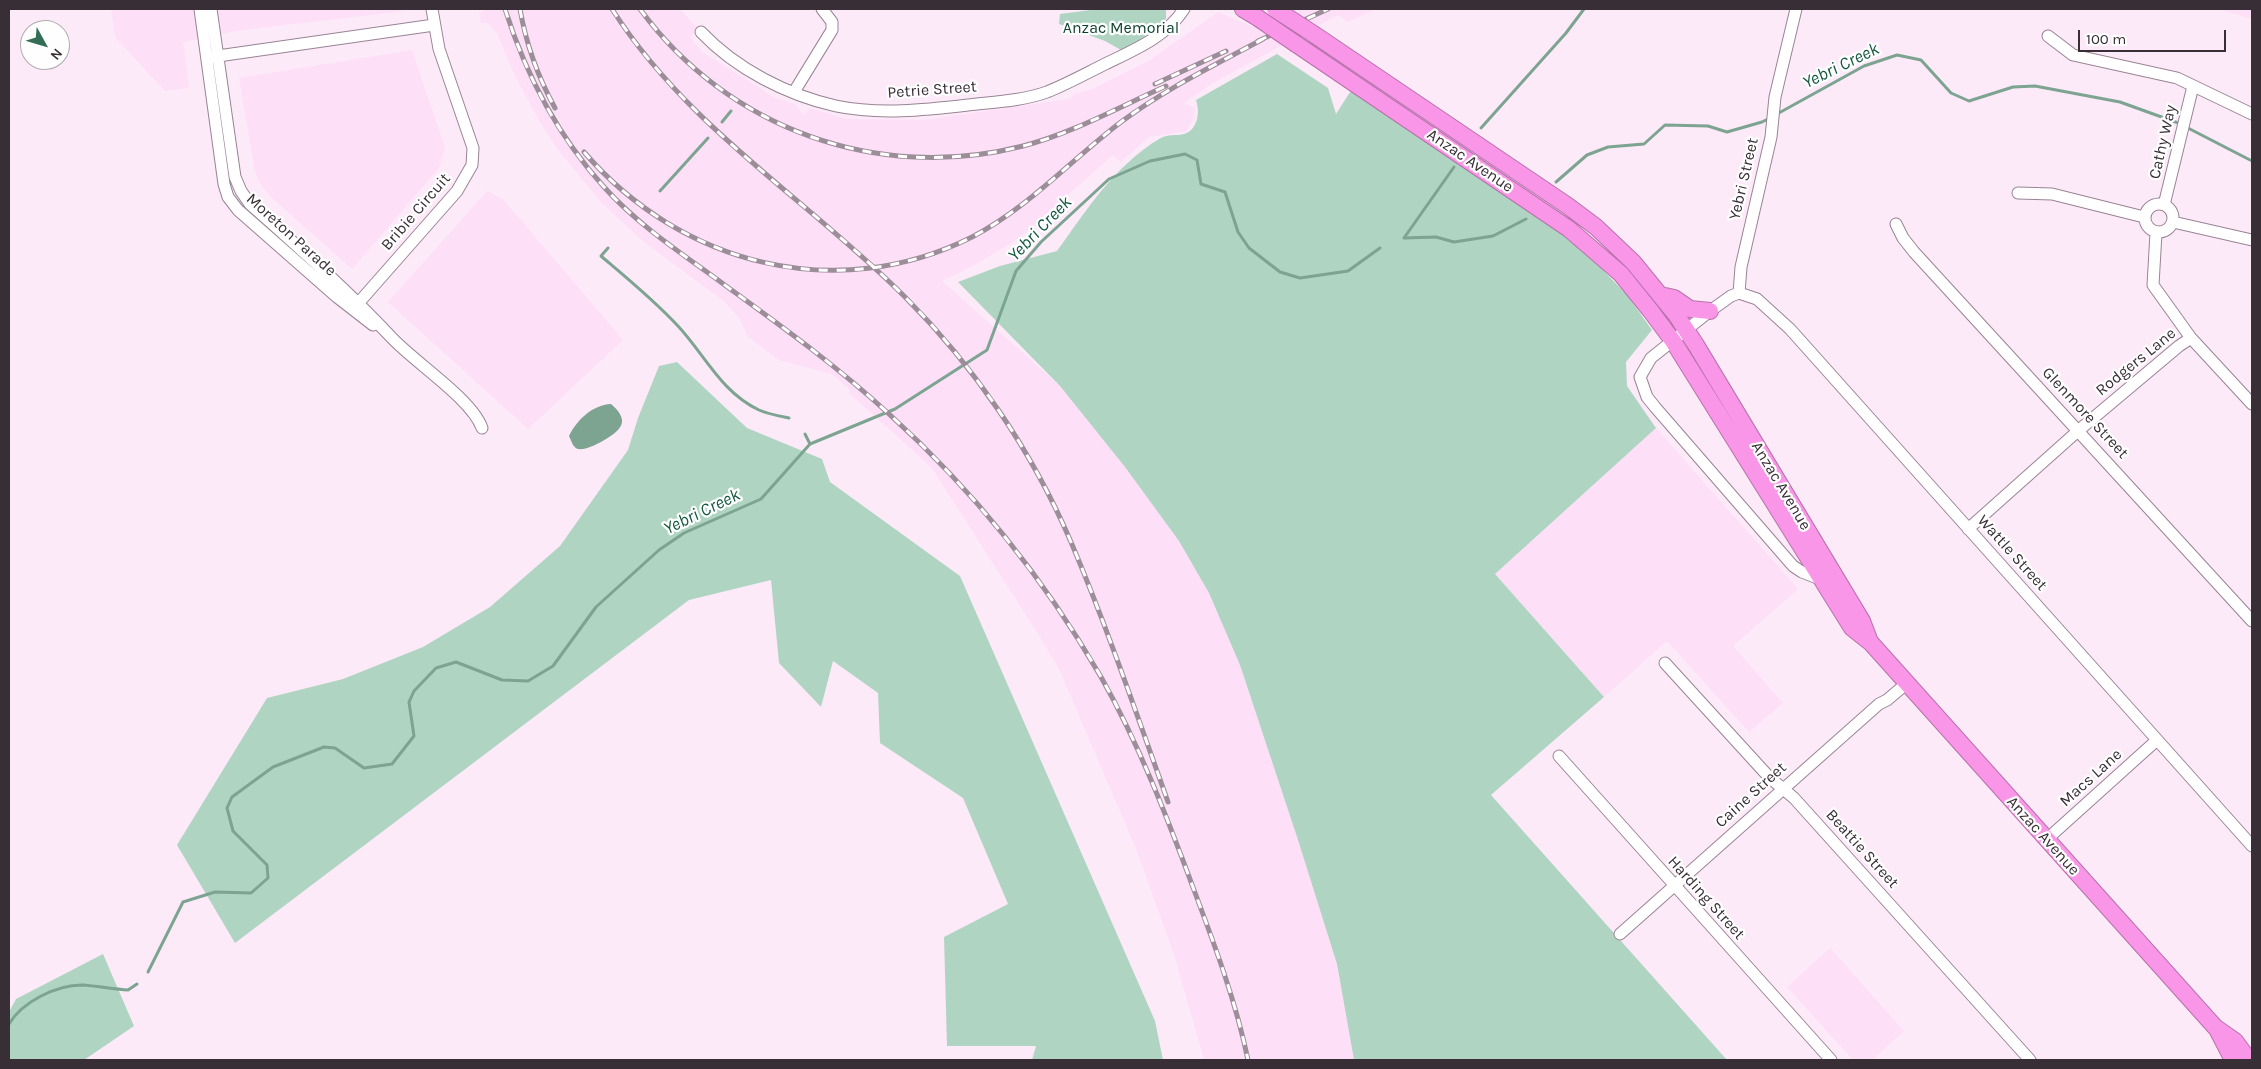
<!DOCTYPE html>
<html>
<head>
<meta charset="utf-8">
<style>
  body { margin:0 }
  #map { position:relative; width:2261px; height:1069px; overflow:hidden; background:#fdeaf9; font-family:Karla,sans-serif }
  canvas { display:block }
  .frame { position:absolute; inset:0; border:10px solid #382f36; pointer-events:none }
  .north { position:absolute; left:20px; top:20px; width:50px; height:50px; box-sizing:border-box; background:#fefefe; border:1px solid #afabae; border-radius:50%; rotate:129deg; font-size:14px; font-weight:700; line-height:20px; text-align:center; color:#382f36 }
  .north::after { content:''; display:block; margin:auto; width:18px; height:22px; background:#346d55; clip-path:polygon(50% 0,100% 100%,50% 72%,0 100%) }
  .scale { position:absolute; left:2078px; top:30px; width:148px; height:22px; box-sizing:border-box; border:2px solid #382f36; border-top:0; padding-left:6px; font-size:15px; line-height:18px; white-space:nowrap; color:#382f36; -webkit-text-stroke:4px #fefefe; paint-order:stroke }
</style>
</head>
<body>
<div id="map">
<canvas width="2261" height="1069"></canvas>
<div class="frame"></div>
<div class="north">N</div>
<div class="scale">100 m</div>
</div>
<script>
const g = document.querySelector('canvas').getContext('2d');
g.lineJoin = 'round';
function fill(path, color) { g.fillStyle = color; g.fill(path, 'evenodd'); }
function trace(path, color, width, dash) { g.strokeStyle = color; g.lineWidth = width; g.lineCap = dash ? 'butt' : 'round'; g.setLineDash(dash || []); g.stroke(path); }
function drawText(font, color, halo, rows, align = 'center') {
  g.font = font + ' Karla,sans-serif'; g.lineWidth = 4.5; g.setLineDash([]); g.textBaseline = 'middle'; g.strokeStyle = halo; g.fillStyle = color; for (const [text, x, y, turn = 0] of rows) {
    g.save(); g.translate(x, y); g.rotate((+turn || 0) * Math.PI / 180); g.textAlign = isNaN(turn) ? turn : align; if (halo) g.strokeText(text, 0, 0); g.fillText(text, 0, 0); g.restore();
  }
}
const built = new Path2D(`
  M111,9H406L404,11L236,31L183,42L189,88L165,91L115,37Z
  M486,9H680L699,30L690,37L701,51L775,98L795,104L804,115L810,108L846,119L924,120L1069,99L1074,94L1090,90L1150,60L1218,12L1253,27L1290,9H1376L1348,22L1338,15L1211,84L1184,103L1195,108L1193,120L1186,131L1149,137L1121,162L1113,155L1019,238L971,267L942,281L1060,386L1125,467L1179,541L1209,593L1240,665L1298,840L1337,964L1354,1060H1204L1174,955L1137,851L1059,669L1045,645L932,468L849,393V389L832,374L779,360L748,337L739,318L725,302L644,242L602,203L558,150L540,122L515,76L497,33L488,23H481L479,14Z
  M2218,9H2252V19Z
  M412,50L445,147L439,168L352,269L272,198L261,185L255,172L239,78Z
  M487,191L503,199L623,340L528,429L388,302Z
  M1656,428L1798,589L1733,646L1783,703L1749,732L1667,641L1604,697L1495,574Z
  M1830,948L1904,1031L1872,1060H1853L1787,987Z`);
const green = new Path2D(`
  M1098,9H1166V19L1135,44L1121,50L1105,41L1059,24L1060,14Z
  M1277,54L1328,88L1336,114L1352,89L1582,248L1627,295L1652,330L1626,362L1627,386L1656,428L1495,574L1604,697L1491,795L1727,1060H1354L1337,964L1298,840L1240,665L1209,593L1179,541L1125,467L1060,386L958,282L1000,266L1057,251C1080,219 1102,185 1132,159C1140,152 1154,141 1163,137C1173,133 1184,138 1192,129C1199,121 1199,109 1196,100Z
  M677,362L747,428L822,459L830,482L960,576L1155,1021L1163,1060H1032L1036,1046H947L944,937L1008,904L963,798L880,743L878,693L833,661L821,707L779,663L771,580L689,600L235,943L177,845L267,698L343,679L423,647L490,607L560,546L628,450L638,418L659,366Z
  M103,954L134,1026L84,1060H9V1012L16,999Z`);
const water = new Path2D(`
  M611,404C632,422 620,431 601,442C595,445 586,450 578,449C573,448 571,440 569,436C577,420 592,405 611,404Z`);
const stream = new Path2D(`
  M1777,114L1864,66L1897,55L1921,60L1951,93L1969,101L2013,87L2035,86L2120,102L2181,124
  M722,122L731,111
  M2186,127L2252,161
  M1481,128L1566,33L1584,9
  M1556,182L1587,155L1608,147L1644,144L1665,125L1708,126L1727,132L1762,122L1770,118
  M660,191L708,138
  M1404,238L1436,237L1454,242L1493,236L1526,219
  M1404,238L1454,167
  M608,248L601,256C627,278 654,300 678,326C705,355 721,392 759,410C768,414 779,416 789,418
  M805,434L810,444
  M148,972L183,902L215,892L251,893L268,878L267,865L233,831L227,808L232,797L273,767L324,747L335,748L364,768L392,764L414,736L409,702L414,691L436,668L456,662L502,680L528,681L553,666L596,607L659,550L684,533L761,499L810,444L895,409L987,350L1016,271L1041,242L1109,179L1150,161L1185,154L1197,160L1201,184L1225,192L1238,232L1249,248L1280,272L1300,278L1348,271L1380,248
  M9,1024C22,1002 56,985 82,985C97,986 113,989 128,990L137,984`);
const minor = new Path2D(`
  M200,9L224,184L228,197L238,210L337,297L373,325
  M211,9L235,177L241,191L250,204C299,247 347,290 391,337C414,362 472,399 482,428
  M701,32C736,69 787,95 836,106C879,115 925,110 968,105C994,102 1022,101 1047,92C1067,84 1085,74 1105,64C1134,50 1166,37 1184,9
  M2048,36L2073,55L2177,78L2252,114
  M211,57L434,25
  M794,92L832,30V22L822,9
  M2018,193L2052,194L2144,217
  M2145 218a14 14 0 1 1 28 0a14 14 0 1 1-28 0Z
  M2164,205L2193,86
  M2173,222L2252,240
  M1896,224L1903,238L1914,252L2252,621
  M2156,233L2153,285L2191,338L2252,404
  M1739,293L1757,299L1790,329L2252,846
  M1739,293L1731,296L1710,311L1651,358L1640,377L1647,397L1655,407L1793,566L1802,572L1820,579
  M1739,293L1741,267L1771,137L1775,97L1796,9
  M354,308L457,191L472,165L473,148L439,49L432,9
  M1968,529L2079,430L2179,346L2191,338
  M1665,663L1769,777L1794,798L2030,1060
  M1559,756L1831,1060
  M2046,840L2157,740
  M1620,934L1879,704L1887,700L1906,684`);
const highway = new Path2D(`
  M1243,9L1258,18
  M1315,35L1568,206L1596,227L1633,262L1677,316L1696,345L1862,621L1870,642
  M1296,44L1569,229L1621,274L1650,310L1673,341L1852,628L1871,643L2215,1027L2235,1041L2249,1060
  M1665,296L1674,298L1690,309L1710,311
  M2218,1031L2233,1060`);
const rail = new Path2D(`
  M505,9C526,75 557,135 604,187C638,225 681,253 722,283C780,325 837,366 889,414C972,489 1045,580 1101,677C1139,744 1167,817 1194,890C1215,946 1236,1002 1248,1060
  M520,9C526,44 538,77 555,108
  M612,9C688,128 807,199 905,297C974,366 1032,451 1071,542C1107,627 1137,715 1168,802
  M640,9C728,129 878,183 1023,146C1073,133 1119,107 1166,86
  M1258,41L1328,9
  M1155,84L1226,51
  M584,152C681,265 837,305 972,237C1028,208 1071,160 1121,122C1165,89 1215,65 1263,39`);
const highwayBridge = new Path2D(`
  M1275,9L1315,35
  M1258,18L1296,44`);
const parkNames = [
  ["Anzac Memorial",1121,28]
];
const streetNames = [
  ["Petrie Street",932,90,-4],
  ["Cathy Way",2163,142,-77],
  ["Anzac Avenue",1470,161,34],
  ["Yebri Street",1744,179,-77],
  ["Bribie Circuit",416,212,-49],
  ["Moreton Parade",291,235,42],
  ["Rodgers Lane",2136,362,-39],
  ["Glenmore Street",2085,413,47],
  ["Anzac Avenue",1781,486,59],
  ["Wattle Street",2012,553,48],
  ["Macs Lane",2091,778,-42],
  ["Caine Street",1751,795,-42],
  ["Anzac Avenue",2043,836,48],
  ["Beattie Street",1862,849,48],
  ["Harding Street",1706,898,48]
];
const waterNames = [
  ["Yebri Creek",1841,66,-26],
  ["Yebri Creek",1040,229,-46],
  ["Yebri Creek",702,512,-26]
];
fill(built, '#fddff7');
fill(green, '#afd5c2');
fill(water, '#7da391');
trace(stream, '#7da391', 3);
trace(minor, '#998495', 13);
trace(highway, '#b672aa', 18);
trace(minor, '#fff', 11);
trace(highway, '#fa96e8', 16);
trace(rail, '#9c8e99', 5);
trace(rail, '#fefefe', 3, [9]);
trace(highwayBridge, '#b672aa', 18, []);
trace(highwayBridge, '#fa96e8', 16);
drawText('16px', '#0a3f2c', '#fefefe', parkNames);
drawText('16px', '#382f36', '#fefefe', streetNames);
drawText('italic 18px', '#12583f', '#fefefe', waterNames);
</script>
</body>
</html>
